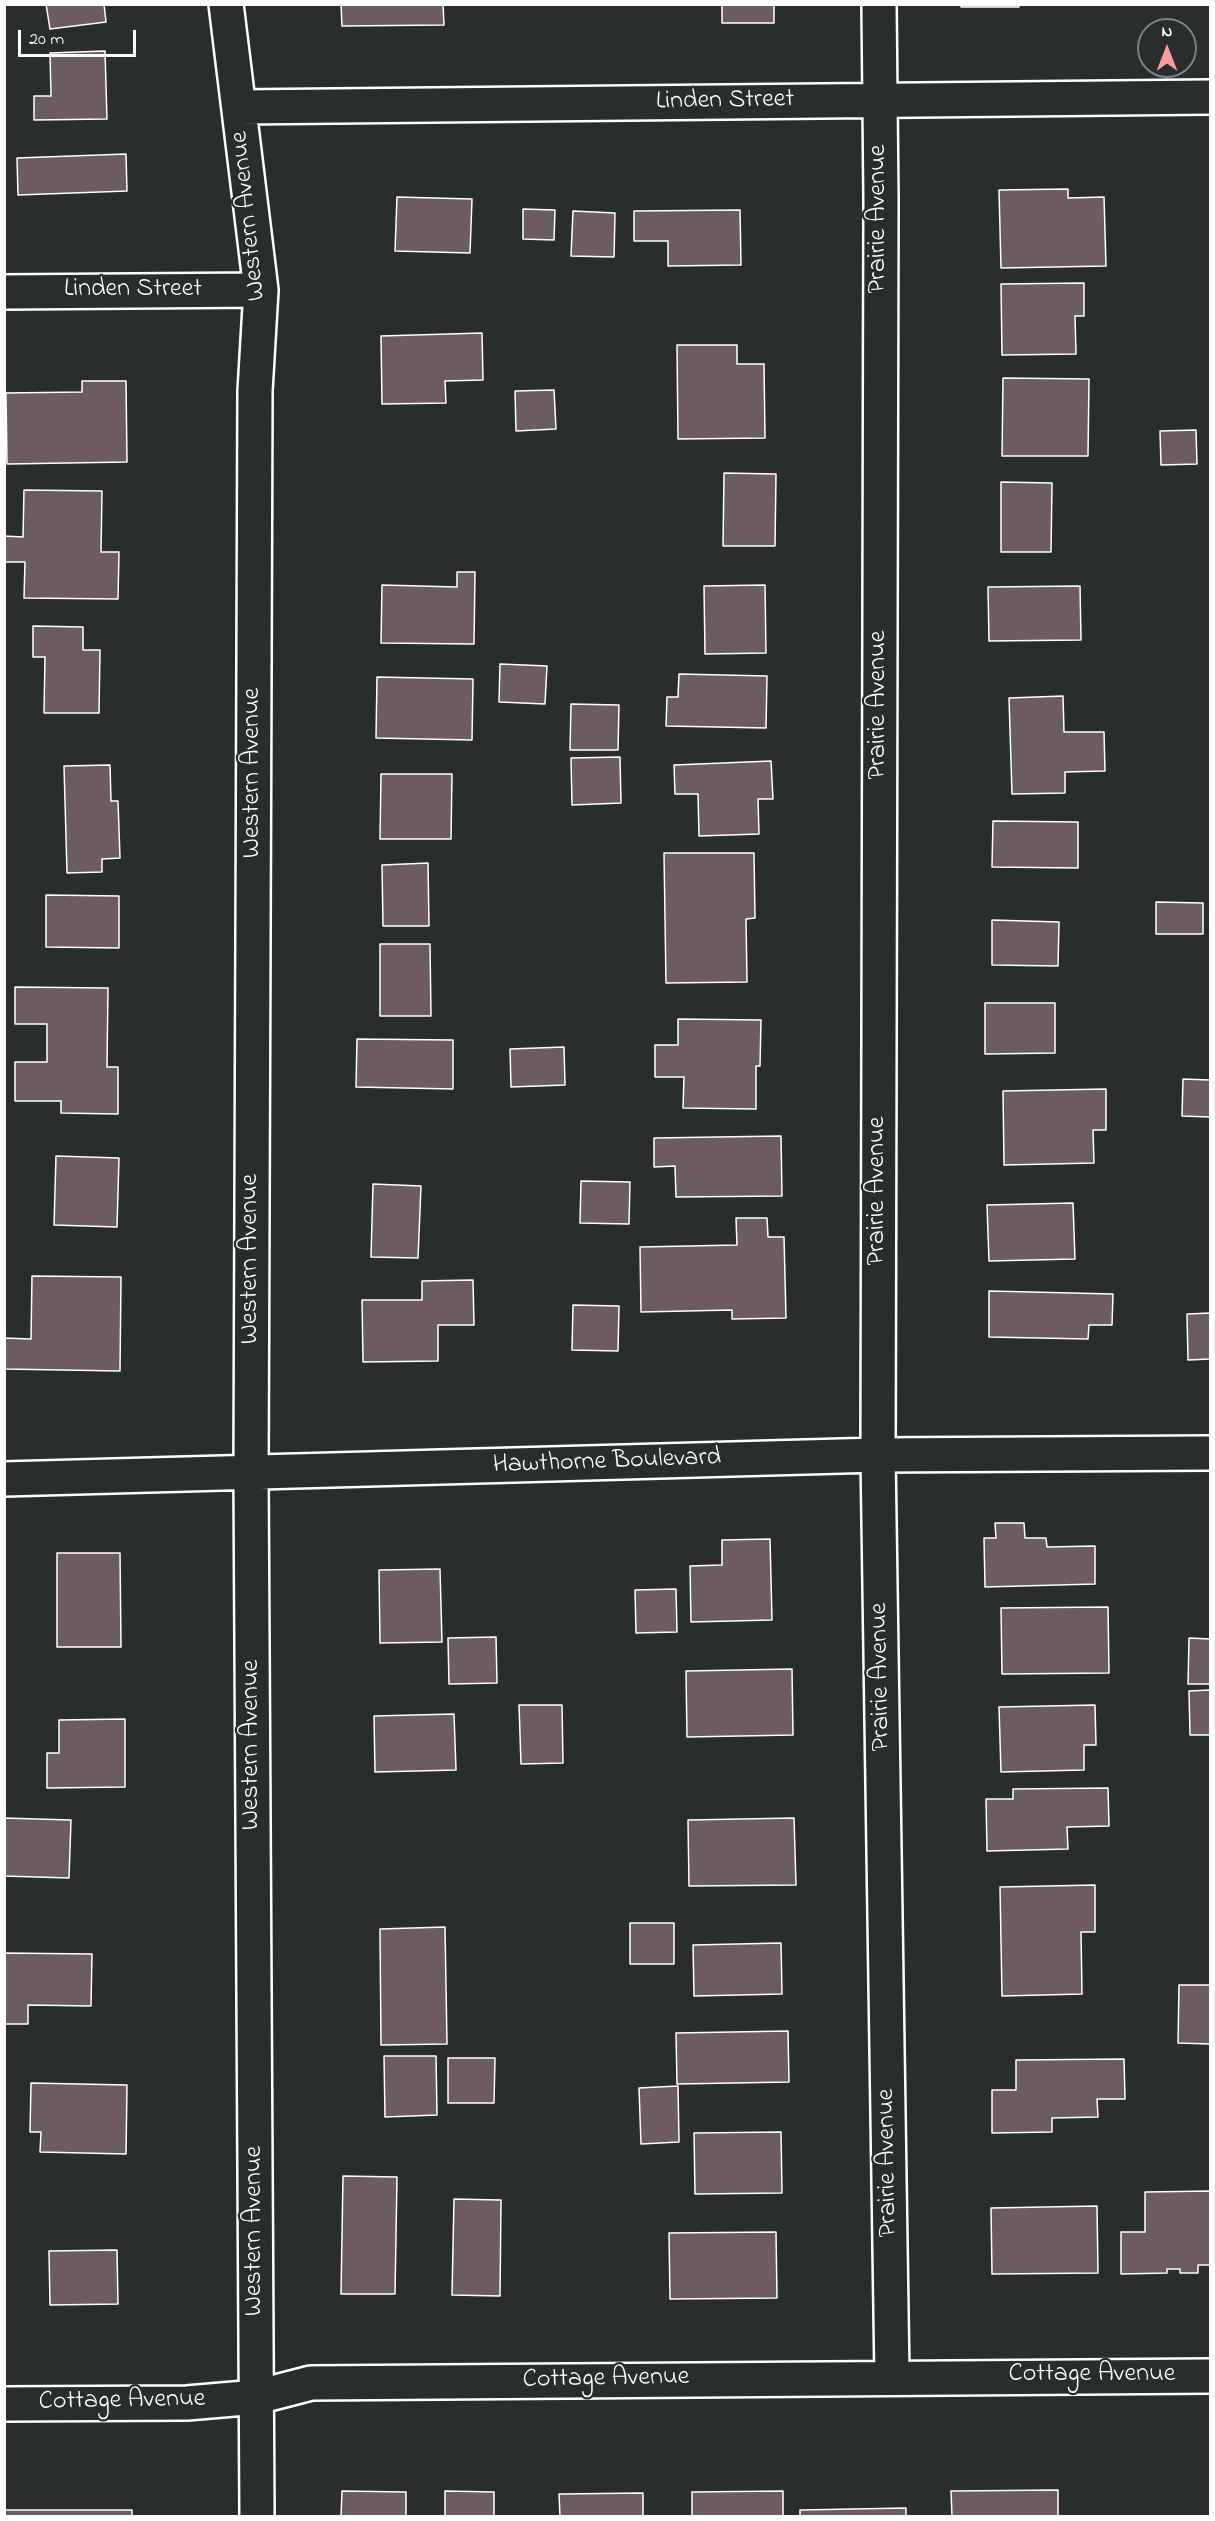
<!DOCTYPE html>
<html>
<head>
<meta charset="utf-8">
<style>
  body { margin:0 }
  #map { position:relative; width:1215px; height:2521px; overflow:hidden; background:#2a2d2e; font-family:"Indie Flower",sans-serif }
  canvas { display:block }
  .frame { position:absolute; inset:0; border:6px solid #fff; pointer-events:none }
  .north { position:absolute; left:1137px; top:18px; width:60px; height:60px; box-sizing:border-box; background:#2a2d2e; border:2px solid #7f8182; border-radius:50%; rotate:0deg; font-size:16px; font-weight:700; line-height:24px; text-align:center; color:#fff }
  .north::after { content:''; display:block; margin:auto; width:21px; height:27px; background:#ff9aa2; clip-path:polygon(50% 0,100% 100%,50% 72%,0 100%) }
  .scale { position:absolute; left:18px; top:30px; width:118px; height:27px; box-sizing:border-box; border:3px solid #fff; border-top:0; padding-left:8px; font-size:18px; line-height:21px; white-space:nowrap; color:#fff; -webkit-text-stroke:4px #2a2d2e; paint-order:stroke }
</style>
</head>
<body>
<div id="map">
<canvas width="1215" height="2521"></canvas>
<div class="frame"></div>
<div class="north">N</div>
<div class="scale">20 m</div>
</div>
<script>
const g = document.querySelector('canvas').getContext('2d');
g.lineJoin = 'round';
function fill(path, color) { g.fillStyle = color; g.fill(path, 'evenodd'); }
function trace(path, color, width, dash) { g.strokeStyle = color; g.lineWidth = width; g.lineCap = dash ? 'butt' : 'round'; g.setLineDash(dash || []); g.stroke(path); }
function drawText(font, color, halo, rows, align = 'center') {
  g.font = font + ' "Indie Flower",sans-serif'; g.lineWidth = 4.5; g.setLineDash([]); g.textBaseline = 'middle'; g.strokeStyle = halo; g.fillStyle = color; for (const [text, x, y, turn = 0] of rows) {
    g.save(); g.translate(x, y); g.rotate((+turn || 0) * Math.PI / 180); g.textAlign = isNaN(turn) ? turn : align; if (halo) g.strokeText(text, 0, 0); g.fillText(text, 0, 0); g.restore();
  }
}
const building = new Path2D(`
  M46,4H104L106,22L50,29Z
  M341,4H443L444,25L342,26Z
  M722,4H774V23H722Z
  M961,4H1019V7H961Z
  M105,51L107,119L34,120V96H51L50,53Z
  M126,154L127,191L18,195L17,158Z
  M1068,189V198L1104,197L1106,266L1001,268L999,190Z
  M397,197L472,199L470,253L395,251Z
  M523,209L555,210L554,240L523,239Z
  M740,210L741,265L668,266V241H634V211Z
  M573,211L615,213L614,257L571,256Z
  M1084,283V316H1075L1076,354L1002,355L1001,284Z
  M482,333L483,380L445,381L446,403L382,404L381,336Z
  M677,345H737V364H764L765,438L678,439Z
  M1003,378L1089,379L1088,456H1002Z
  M82,381H126L127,462L7,464L6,393L82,392Z
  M554,390L556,429L516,431L515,391Z
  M1196,430L1197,464L1161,465L1160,431Z
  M724,473L776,474L775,546H723Z
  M1001,482L1052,483L1051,552H1001Z
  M24,490L102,491L101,552H119L118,599L24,598L25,562H4V536L23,537Z
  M457,572H475L474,644L381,643L382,585L457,587Z
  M765,585L766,653L705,654L704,586Z
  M1080,586L1081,640L989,641L988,587Z
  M33,626L83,627V650H100L99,713H44L45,657H33Z
  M500,664L547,666L545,704L499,702Z
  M679,674L767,676L766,728L666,726L667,697H678Z
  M377,677L473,679L472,740L376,738Z
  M1063,696L1064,732H1104L1105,771L1065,772V793L1012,794L1009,698Z
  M571,704L619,705L618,750H570Z
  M620,757L621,803L572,805L571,758Z
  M771,761L773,799H758L759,834L699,836L698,794H675L674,765Z
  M110,765L111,801H118L120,858L102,859V872L67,873L64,766Z
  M381,774H452L451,839H380Z
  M993,821L1078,822V868L992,867Z
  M664,853H754L755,918L746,919L747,982L666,983Z
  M428,863L429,926H383L382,865Z
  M46,895L119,896V948L46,947Z
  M1156,902L1203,903V934H1156Z
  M992,920L1059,922L1058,966L992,965Z
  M380,944H430L431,1016H380Z
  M15,987L108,988L107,1067H118V1114L61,1113V1101H15V1062H47V1024H15Z
  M985,1003H1055V1053L985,1054Z
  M678,1019L761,1020L760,1066H756V1109L683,1108L684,1077H655V1045H678Z
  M357,1039L453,1040V1089L356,1087Z
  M564,1047L565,1085L511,1087L510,1049Z
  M1183,1079L1210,1080V1117L1182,1116Z
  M1106,1089V1130H1093L1094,1163L1004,1165L1003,1091Z
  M781,1136L782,1196L676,1197L675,1166L654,1167V1138Z
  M56,1156L119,1158L117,1227L54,1225Z
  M581,1181L630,1182L629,1224L580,1223Z
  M373,1184L421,1186L418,1258L371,1257Z
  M1073,1203L1075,1259L989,1261L987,1205Z
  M736,1218H767L768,1237H784L786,1318L732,1319V1310L641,1312L640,1247L737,1245Z
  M32,1276L121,1277L120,1371L4,1369V1338L31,1339Z
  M473,1280L474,1325H438V1361L363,1362L362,1300H422V1281Z
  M989,1291L1113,1294L1112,1325H1089L1088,1339L989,1337Z
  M573,1305L619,1306L618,1351L572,1350Z
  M1210,1313V1359L1188,1360L1187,1314Z
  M995,1523H1024L1025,1538H1046L1047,1547L1095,1546V1584L985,1587L984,1538H996Z
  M770,1539L772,1620L691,1622L690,1566L722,1565V1540Z
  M57,1553H120L121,1647H57Z
  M440,1569L442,1642L380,1643L379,1570Z
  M676,1589L677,1632L636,1633L635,1590Z
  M1108,1607L1109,1673L1002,1674L1001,1608Z
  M496,1637L497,1683L449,1684L448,1638Z
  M1189,1638L1210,1639V1684H1188Z
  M792,1669L793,1735L687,1737L686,1671Z
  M1210,1690V1735H1190L1189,1691Z
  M519,1705H562L563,1763L521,1764Z
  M1095,1705L1096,1745H1084V1770L1001,1772L999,1707Z
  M454,1714L456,1770L375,1772L374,1716Z
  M125,1719V1787L47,1788V1753H59V1720Z
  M1108,1788L1109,1826L1067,1827L1068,1849L987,1851L986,1799H1013V1789Z
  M4,1818L71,1820L69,1878L4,1876Z
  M794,1818L796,1885L689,1886L688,1820Z
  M1095,1885V1932H1081L1082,1994L1002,1996L1000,1887Z
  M630,1923H674V1964H630Z
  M445,1927L447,2044L381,2045L380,1929Z
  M781,1943L782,1994L694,1996L693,1945Z
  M4,1953L92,1954L91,2006L28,2005V2024H4Z
  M1179,1985H1210V2044L1178,2043Z
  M788,2031L789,2082L677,2084L676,2033Z
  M384,2056H436L437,2115L385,2117Z
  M448,2058H495L494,2103H448Z
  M1124,2059L1125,2099H1097L1098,2117L1052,2118V2132L992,2133V2090H1016V2060Z
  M31,2083L127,2085L126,2154L40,2152L41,2132H30Z
  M678,2086L679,2142L641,2144L639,2088Z
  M781,2132L782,2193L695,2194L694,2133Z
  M343,2176L397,2177L395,2294H341Z
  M1210,2191V2265H1198V2273H1180V2269H1167V2273L1121,2274V2232H1145V2192Z
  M454,2199L501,2200L500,2296L452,2295Z
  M1097,2206L1098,2273L992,2274L991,2208Z
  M776,2232L777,2298L670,2299L669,2233Z
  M117,2250L118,2304L50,2305L49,2251Z
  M1058,2490V2516H952L951,2491Z
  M342,2491L406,2492V2516H341Z
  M445,2491L494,2492V2516H445Z
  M783,2491V2516H692V2492Z
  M643,2493V2516H560L559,2494Z
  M906,2508V2516H800V2510Z
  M4,2510H132V2516H4Z`);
const street = new Path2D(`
  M226,4L261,290L255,391L251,1473L257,2516
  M879,4L881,200L878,1455L892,2377
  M239,107L1210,97
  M4,292L261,290
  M4,1479L878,1455L1210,1453
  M4,2404L187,2403L257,2397L311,2383L1210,2376`);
const streetNames = [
  ["Linden Street",725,102,-1],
  ["Western Avenue",250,216,-96],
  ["Prairie Avenue",880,219,-90],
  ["Linden Street",133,291],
  ["Prairie Avenue",880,705,-90],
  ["Western Avenue",254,773,-90],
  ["Prairie Avenue",879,1191,-90],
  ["Western Avenue",252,1259,-90],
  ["Hawthorne Boulevard",607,1463,-2],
  ["Prairie Avenue",882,1677,-91],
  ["Western Avenue",253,1745,-90],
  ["Prairie Avenue",889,2163,-91],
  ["Western Avenue",256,2231,-90],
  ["Cottage Avenue",1092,2376],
  ["Cottage Avenue",606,2380,-1],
  ["Cottage Avenue",122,2402,-1]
];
fill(building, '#6d5b63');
trace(building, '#fff', 1.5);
trace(street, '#fff', 38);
trace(street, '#2a2d2e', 33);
drawText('26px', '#fff', '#2a2d2e', streetNames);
</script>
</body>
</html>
